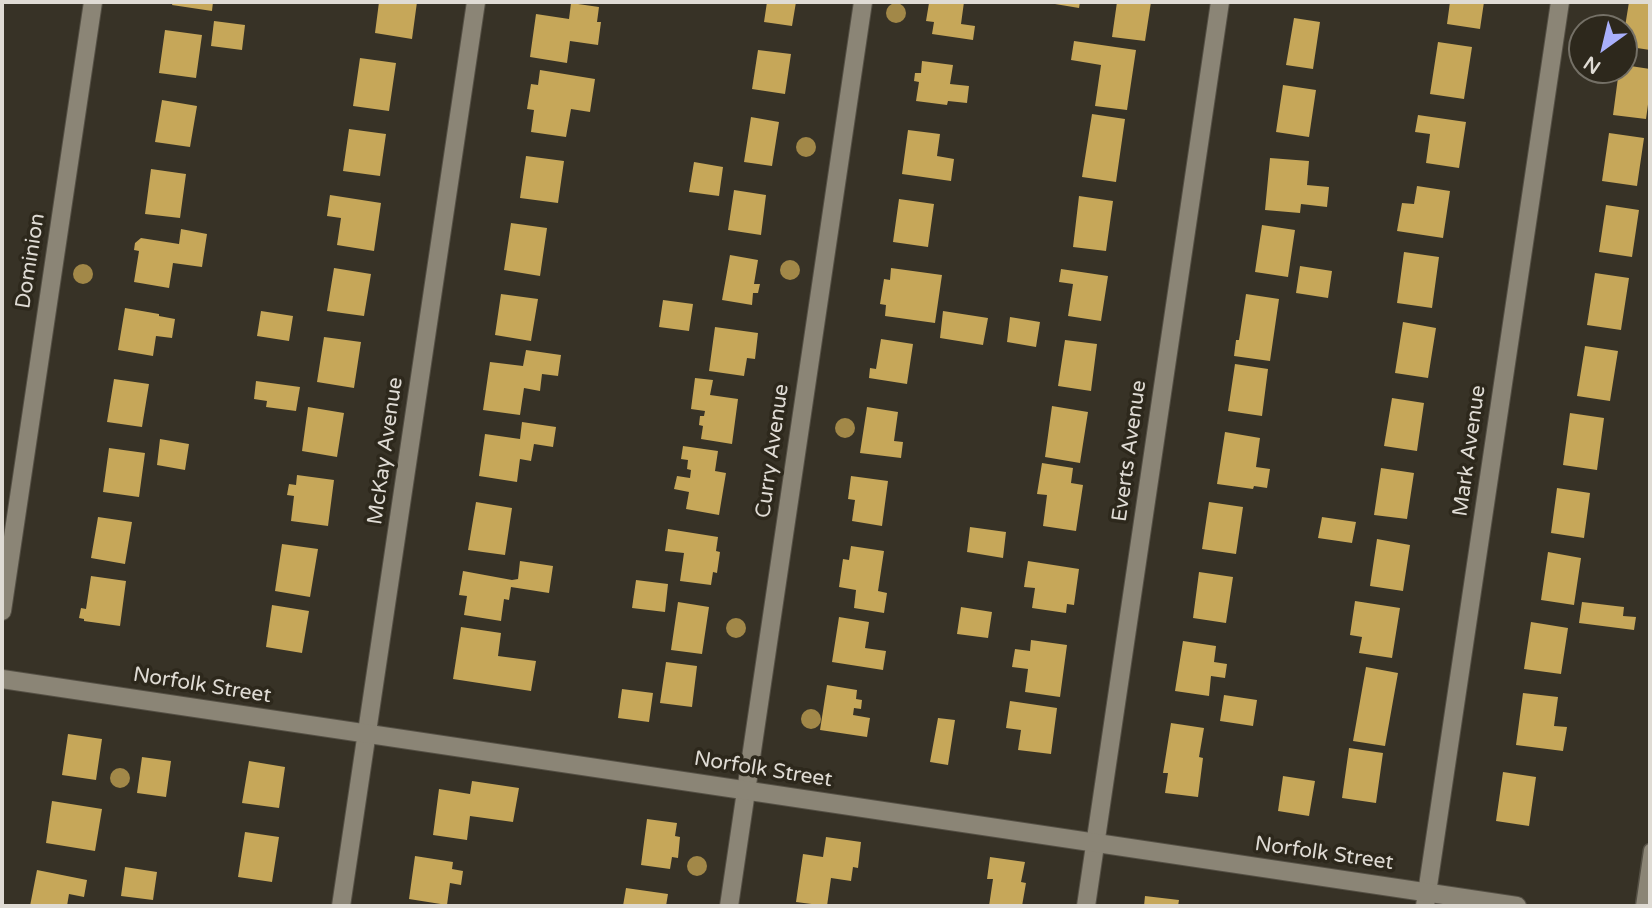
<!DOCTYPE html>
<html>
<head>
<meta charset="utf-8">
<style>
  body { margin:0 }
  #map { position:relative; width:1652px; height:908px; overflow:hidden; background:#373226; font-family:"Varela Round",sans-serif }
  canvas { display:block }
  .frame { position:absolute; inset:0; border:4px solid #dfdbd4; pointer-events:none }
  .north { position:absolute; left:1568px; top:14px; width:70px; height:70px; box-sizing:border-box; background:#2d281c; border:2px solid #747066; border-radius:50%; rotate:214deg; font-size:19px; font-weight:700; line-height:28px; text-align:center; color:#dfdbd4 }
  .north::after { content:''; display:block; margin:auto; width:24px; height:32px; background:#a9b0fc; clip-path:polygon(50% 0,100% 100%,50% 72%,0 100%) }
</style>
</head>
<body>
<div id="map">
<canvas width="1652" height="908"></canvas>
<div class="frame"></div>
<div class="north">N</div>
</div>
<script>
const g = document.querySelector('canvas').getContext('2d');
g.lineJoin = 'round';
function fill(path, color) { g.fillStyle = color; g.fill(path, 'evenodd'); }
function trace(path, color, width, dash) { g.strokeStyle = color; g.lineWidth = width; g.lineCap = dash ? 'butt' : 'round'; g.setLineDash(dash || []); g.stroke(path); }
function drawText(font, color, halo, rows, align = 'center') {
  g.font = font + ' "Varela Round",sans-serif'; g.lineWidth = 7; g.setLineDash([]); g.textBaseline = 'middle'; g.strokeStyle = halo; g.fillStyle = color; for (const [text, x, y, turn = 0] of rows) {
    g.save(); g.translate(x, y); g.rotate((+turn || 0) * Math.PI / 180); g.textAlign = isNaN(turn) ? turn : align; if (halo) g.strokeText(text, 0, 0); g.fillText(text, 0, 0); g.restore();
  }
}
const building = new Path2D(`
  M173,2H213L212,11L172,5Z
  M379,2H417L412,39L375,33Z
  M767,2H796L792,26L764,22Z
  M936,2H964L961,24L975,26L973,40L932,34L934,22L926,21L929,3H936Z
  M1049,2H1080L1079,8L1049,3Z
  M1117,2H1151L1145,41L1112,37Z
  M1450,2H1484L1480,29L1447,24Z
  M1629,2H1650V50L1624,46V33Z
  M571,3L599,7L597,22H601L598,45L570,41L567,63L530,57L536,14L569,19Z
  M1294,18L1320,22L1313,69L1286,65Z
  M214,21L245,25L242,50L211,46Z
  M165,30L202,35L196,78L159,73Z
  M1074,41L1136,50L1127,110L1095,106L1101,65L1071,60Z
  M1438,42L1472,47L1464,99L1430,94Z
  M758,50L791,54L785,94L752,89Z
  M360,58L396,63L389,111L353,106Z
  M922,61L953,65L950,84L969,86L967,103L948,101L947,105L916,101L919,82L914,81L915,73H921Z
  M1624,65L1650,69V90L1646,119L1613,115L1619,70H1624Z
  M540,70L595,79L590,112L571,109L566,137L531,132L534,110L527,109L531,84L538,85Z
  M1283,85L1316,90L1309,137L1276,132Z
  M162,100L197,106L190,147L155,142Z
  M1092,114L1125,119L1116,182L1082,177Z
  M1418,115L1466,122L1459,168L1426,163L1430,134L1415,132Z
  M751,117L779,122L772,166L744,162Z
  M349,129L386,134L380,176L343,171Z
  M908,130L940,134L937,156L954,159L951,181L902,174Z
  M1609,133L1644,138L1637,186L1602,181Z
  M526,156L564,161L558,203L520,198Z
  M1270,158L1309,161L1307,185L1329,187L1327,207L1301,204L1300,213L1265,210Z
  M694,162L723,167L719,196L689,192Z
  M151,169L186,174L180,218L145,214Z
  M1417,186L1450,191L1443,238L1397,231L1402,203L1414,204Z
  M734,190L766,195L761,235L728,230Z
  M330,195L381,203L374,251L337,245L341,218L327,216Z
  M1079,196L1113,201L1106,251L1073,247Z
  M899,199L934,204L928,247L893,242Z
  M1606,205L1639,210L1632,257L1599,252Z
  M511,223L547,228L540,276L504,270Z
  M1262,225L1295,230L1288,277L1255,272Z
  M181,229L207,234L202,267L173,263L169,288L134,282L139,251L134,250L135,243L141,238L179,244Z
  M1404,252L1439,257L1432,308L1397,303Z
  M730,255L758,260L754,284H760L758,293H753L752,305L722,300Z
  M1300,266L1332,271L1328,298L1296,293Z
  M334,268L371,274L364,316L327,311Z
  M891,268L942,275L935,323L885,316L886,305L880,304L884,279L890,280Z
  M1061,269L1108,276L1101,321L1068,316L1073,284L1059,282Z
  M1595,273L1629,278L1621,330L1587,325Z
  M501,294L538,299L531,341L495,335Z
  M1246,294L1279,299L1270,361L1234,356L1236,340H1239Z
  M663,300L693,304L689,331L659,327Z
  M125,308L159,314V316L175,319L172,338L156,336L153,356L118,350Z
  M261,311L293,316L289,341L257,336Z
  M943,311L988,318L983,345L940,338Z
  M1010,317L1040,322L1036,347L1007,342Z
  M1403,322L1436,328L1428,378L1395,373Z
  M715,327L758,333L755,359L747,358L744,376L709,371Z
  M324,337L361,342L354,388L317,382Z
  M881,339L913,344L907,384L869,378L870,368L876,369Z
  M1065,340L1097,344L1091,391L1058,386Z
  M1585,346L1618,351L1610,401L1577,396Z
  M526,350L561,355L558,376L542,374L540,391L524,388L520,415L483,410L490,362L523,366Z
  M1235,364L1268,369L1262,416L1228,411Z
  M695,378L713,380L710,395L738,399L732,444L701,439L703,426L699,425L700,416H704L705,411L691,409Z
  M114,379L149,384L142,427L107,422Z
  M256,381L300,387L296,411L266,407L267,401L254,399Z
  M1392,398L1424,403L1417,451L1384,446Z
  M1052,406L1088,412L1080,463L1045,457Z
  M308,407L344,413L337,457L302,451Z
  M867,407L898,412L894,441L903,442L901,458L860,453Z
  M1570,413L1604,418L1597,470L1563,465Z
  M522,422L556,427L553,447L534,444L531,461L520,459L517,482L479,476L485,434L520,439Z
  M1225,432L1260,438L1256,467L1270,469L1267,488L1254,486L1253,489L1217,484Z
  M160,439L189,444L185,470L157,465Z
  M683,446L718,451L715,471L726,473L719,515L686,509L689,492L674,489L677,476L690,478L691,470L687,469L688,460L681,459Z
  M109,448L145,453L139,497L103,492Z
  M1042,463L1073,468L1071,483L1083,485L1076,531L1043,526L1047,495L1037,494Z
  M1381,468L1414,473L1407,519L1374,515Z
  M297,475L334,480L328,526L291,521L294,496L287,495L289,484L296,485Z
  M851,476L888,481L882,526L852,521L855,500L848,499Z
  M1557,488L1590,493L1584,538L1551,533Z
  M476,502L512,508L505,555L468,550Z
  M1209,502L1243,507L1236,554L1202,549Z
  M98,517L132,522L125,564L91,558Z
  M1322,517L1356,522L1352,543L1318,538Z
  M970,527L1006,532L1003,558L967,552Z
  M668,529L718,537L716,551L720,552L717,573L713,572L711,585L680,581L684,553L665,551Z
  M1377,539L1410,545L1403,591L1370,586Z
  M282,544L318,549L310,597L275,591Z
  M851,546L884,551L878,591L887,593L884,613L854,608L856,590L839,587L843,559L849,560Z
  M1548,552L1581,558L1574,605L1541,600Z
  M520,561L553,566L549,593L511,587L509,600L504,599L501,621L464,615L467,596L459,595L463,571L512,580L518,579Z
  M1028,561L1079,569L1074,605L1067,604L1066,613L1032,608L1035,588L1024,587Z
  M1199,572L1233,577L1226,623L1193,618Z
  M91,576L126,581L120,626L84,621V619L79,618L81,608L86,609Z
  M636,580L668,584L665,612L632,608Z
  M1355,601L1400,608L1392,658L1359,653L1362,637L1350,635Z
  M678,602L709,607L702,654L671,650Z
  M1582,602L1624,607L1623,616L1636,617L1634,630L1579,623Z
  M272,605L309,611L302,653L266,647Z
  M961,607L992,612L988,638L957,634Z
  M839,617L869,622L865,648L886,651L883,670L832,662Z
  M1531,622L1568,628L1561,674L1524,669Z
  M461,627L501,633L498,656L536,661L531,691L453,679Z
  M1031,640L1067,645L1060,697L1025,692L1028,669L1012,667L1015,649L1030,651Z
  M1183,641L1216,646L1214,662L1227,664L1225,678L1211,676L1209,696L1175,691Z
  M666,662L697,666L692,707L660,703Z
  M1366,667L1398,673L1385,746L1353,741Z
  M827,685L857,690L856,699L862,700L861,709L854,708L853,715L870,718L867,737L820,730Z
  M622,689L653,693L649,722L618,718Z
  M1523,693L1558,697L1554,726L1567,727L1563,751L1516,745Z
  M1224,695L1257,700L1253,726L1220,721Z
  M1010,701L1057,708L1051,754L1018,750L1021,730L1006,728Z
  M938,718L955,720L948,765L930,762Z
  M1171,723L1204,728L1199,757L1203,758L1198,797L1165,793L1168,773H1163Z
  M68,734L102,739L96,780L62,775Z
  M1349,748L1383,753L1376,803L1342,798Z
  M142,757L171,761L166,797L137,793Z
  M249,761L285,767L279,808L242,803Z
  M1503,772L1536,777L1529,826L1496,821Z
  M1283,776L1315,781L1309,816L1278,811Z
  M472,781L519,788L513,822L470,816L467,840L433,835L439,789L470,794Z
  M52,801L102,809L95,851L46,843Z
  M647,819L677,823L675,836L680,837L678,858L672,857L670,869L641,865Z
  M245,832L279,837L272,882L238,877Z
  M826,837L861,842L858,868L853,867L851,881L831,878L827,906L796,902L803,854L823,857Z
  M415,856L453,862L452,869L463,871L461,885L450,883L447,905L409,899Z
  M990,857L1025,862L1021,882L1026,883L1022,906H989L993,879H987Z
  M125,867L157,872L153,900L121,896Z
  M37,870L87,880L84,897L69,894L67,906H30Z
  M626,888L668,894L666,906H623Z
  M1145,896L1179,900L1178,906H1144Z`);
const service = new Path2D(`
  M1642,906L1650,850`);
const minor = new Path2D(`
  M341,906L476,2
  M729,906L863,2
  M1086,906L1220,2
  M1425,906L1560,2`);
const tertiary = new Path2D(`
  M2,611L93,2
  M2,679L1517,906`);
const trees = [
  [896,13],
  [806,147],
  [790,270],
  [83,274],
  [845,428],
  [736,628],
  [811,719],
  [120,778],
  [697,866]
];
const streetNames = [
  ["Dominion",31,261,-81],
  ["McKay Avenue",386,451,-82],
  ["Curry Avenue",773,451,-82],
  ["Everts Avenue",1130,451,-82],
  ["Mark Avenue",1470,451,-82],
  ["Norfolk Street",202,686,9],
  ["Norfolk Street",763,770,9],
  ["Norfolk Street",1324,854,8]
];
fill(building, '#c6a759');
trace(service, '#555045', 15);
trace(minor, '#555045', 20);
trace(tertiary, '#555045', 20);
trace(service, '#8b8576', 12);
trace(minor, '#8b8576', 18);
trace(tertiary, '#8b8576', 18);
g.fillStyle = '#a28848';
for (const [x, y] of trees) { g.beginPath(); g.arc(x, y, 10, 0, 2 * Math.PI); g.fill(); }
drawText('21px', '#dfdbd4', '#2d281c', streetNames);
</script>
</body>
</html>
